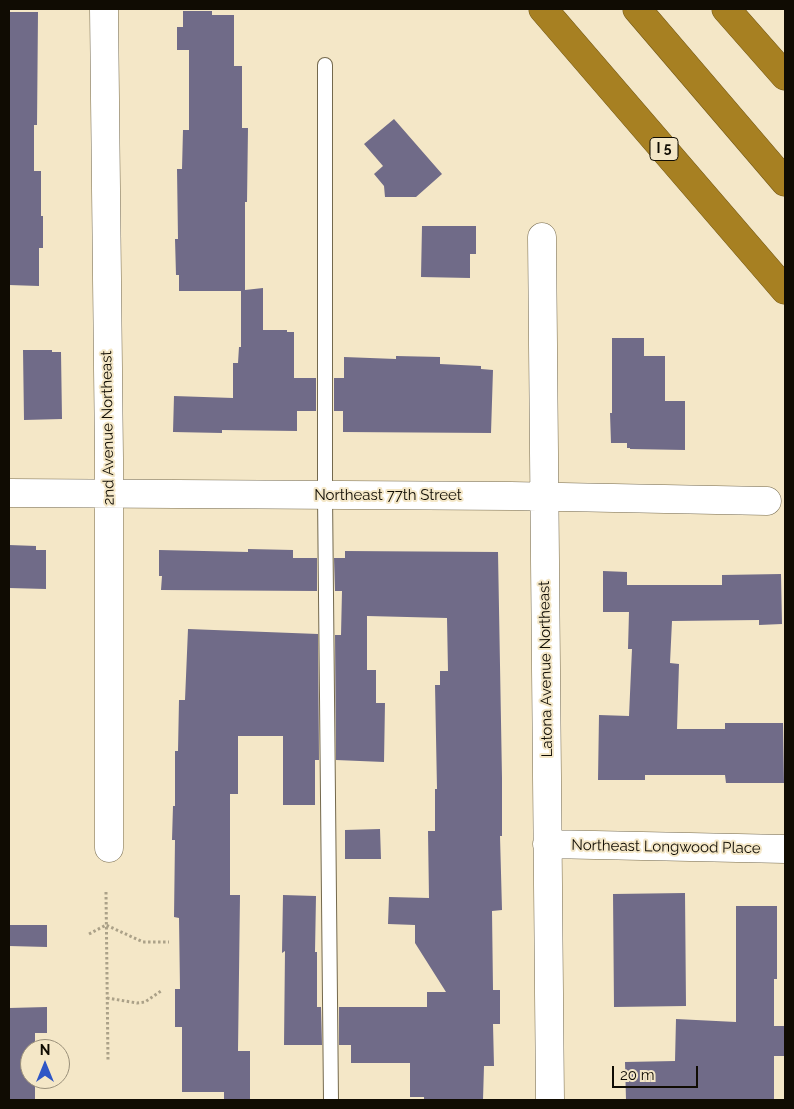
<!DOCTYPE html>
<html>
<head>
<meta charset="utf-8">
<style>
  body { margin:0 }
  #map { position:relative; width:794px; height:1109px; overflow:hidden; background:#f4e7c7; font-family:Raleway,sans-serif }
  canvas { display:block }
  .frame { position:absolute; inset:0; border:10px solid #100c03; pointer-events:none }
  .north { position:absolute; left:20px; top:1039px; width:50px; height:50px; box-sizing:border-box; background:#f4e7c7; border:1px solid #998f79; border-radius:50%; rotate:0deg; font-size:14px; font-weight:700; line-height:20px; text-align:center; color:#100c03 }
  .north::after { content:''; display:block; margin:auto; width:18px; height:22px; background:#2e56c6; clip-path:polygon(50% 0,100% 100%,50% 72%,0 100%) }
  .scale { position:absolute; left:612px; top:1066px; width:86px; height:22px; box-sizing:border-box; border:2px solid #100c03; border-top:0; padding-left:6px; font-size:15px; line-height:18px; white-space:nowrap; color:#100c03; -webkit-text-stroke:4px #f4e7c7; paint-order:stroke }
</style>
</head>
<body>
<div id="map">
<canvas width="794" height="1109"></canvas>
<div class="frame"></div>
<div class="north">N</div>
<div class="scale">20 m</div>
</div>
<script>
const g = document.querySelector('canvas').getContext('2d');
g.lineJoin = 'round';
function fill(path, color) { g.fillStyle = color; g.fill(path, 'evenodd'); }
function trace(path, color, width, dash) { g.strokeStyle = color; g.lineWidth = width; g.lineCap = dash ? 'butt' : 'round'; g.setLineDash(dash || []); g.stroke(path); }
function drawText(font, color, halo, rows, align = 'center') {
  g.font = font + ' Raleway,sans-serif'; g.lineWidth = 4; g.setLineDash([]); g.textBaseline = 'middle'; g.strokeStyle = halo; g.fillStyle = color; for (const [text, x, y, turn = 0] of rows) {
    g.save(); g.translate(x, y); g.rotate((+turn || 0) * Math.PI / 180); g.textAlign = isNaN(turn) ? turn : align; if (halo) g.strokeText(text, 0, 0); g.fillText(text, 0, 0); g.restore();
  }
}
const building = new Path2D(`
  M183,11H212V15H234V66H242V128H248L247,202H245V290L263,288V330H287V332H294V378H316V411H297V431L222,430V433L173,432L174,396L233,398V363H238L239,347H241V291H179V275H176L175,239H178L177,169H182L183,130H189V50H177V27H183Z
  M9,12H38L37,125H34V171H41V216H43V248H39V286L9,285Z
  M394,119L442,174L416,197H385L384,186L374,174L383,166L364,144Z
  M422,226H476V254H470V278L421,277Z
  M612,338H644V356H665V401H685V450L630,449V448H627V443H611L610,413H612Z
  M23,350H52V352H61L62,419L24,420Z
  M396,356L440,357V364L481,366V369L493,370L491,433L343,432V411H334V378H344V357L396,359Z
  M9,545L36,546V550H46V589L9,588Z
  M248,549L293,550V558H317V591L161,590L162,576H159V550L248,552Z
  M345,551L498,552L502,778V836H500L502,910L492,911L493,990H500V1024H493L494,1066H484L483,1100H424V1097H410V1063H351V1045H339V1007H427V992H446L415,943V925L388,924L389,897L429,898L428,831H435V789H437L435,685H440V671H448L447,618L367,616V670H376V703H385L384,762L336,760L335,635H341L342,591H335L334,558H345Z
  M603,571L627,572V585H722V575L781,574L782,624L759,625V620L672,621L670,663L679,664L677,729H725V723H783L784,783H726L725,775H645V780H598L599,715L629,716L632,649H628L629,612H603Z
  M188,629L318,634L319,760H315V805H283V736H238V794H230V895H240L238,1051H250V1099H224V1092H182V1027H175V989H180L179,918L174,917L175,840H172L173,806H175V751H178L179,700H185Z
  M380,829L381,859H345V830Z
  M685,893L686,1006L614,1007L613,894Z
  M283,895L316,896L315,952H317V1007H321L322,1045H284L285,951L282,953Z
  M736,906H777V979H774V1026H785V1056H774V1100H626L625,1062L675,1061L676,1019L736,1022Z
  M9,925H47V947L9,946Z
  M47,1007V1033H35V1049H30V1079H35V1100H9V1008Z`);
const path = new Path2D(`
  M106,892L108,1061
  M89,934L106,925L143,942H169
  M107,998L137,1003L145,1002L161,991`);
const service = new Path2D(`
  M325,65V495L331,1100`);
const minor = new Path2D(`
  M104,9L109,458V848
  M542,237L550,1100
  M9,493L511,496L767,501
  M547,844L785,849`);
const motorway = new Path2D(`
  M543,9L785,290
  M637,9L785,182
  M726,9L785,76`);
const shields = [
  [664,149,28]
];
const shieldNames = [
  ["I 5",664,149]
];
const streetNames = [
  ["2nd Avenue Northeast",108,428,-91],
  ["Northeast 77th Street",388,495],
  ["Latona Avenue Northeast",546,669,-91],
  ["Northeast Longwood Place",666,847,1]
];
fill(building, '#706b88');
trace(service, '#74694d', 16);
trace(minor, '#74694d', 29);
trace(motorway, '#725717', 29);
trace(path, '#aba188', 3, [2.5, 2.5]);
trace(service, '#fff', 14);
trace(minor, '#fff', 28);
trace(motorway, '#a78022', 28);
for (const [x, y, w] of shields) { const box = new Path2D(); box.roundRect(x - w / 2, y - 11.5, w, 23, 4); g.fillStyle = '#f4e7c7'; g.fill(box); trace(box, '#100c03', 1); }
drawText('bold 14px', '#100c03', null, shieldNames);
drawText('15px', '#100c03', '#f4e7c7', streetNames);
</script>
</body>
</html>
